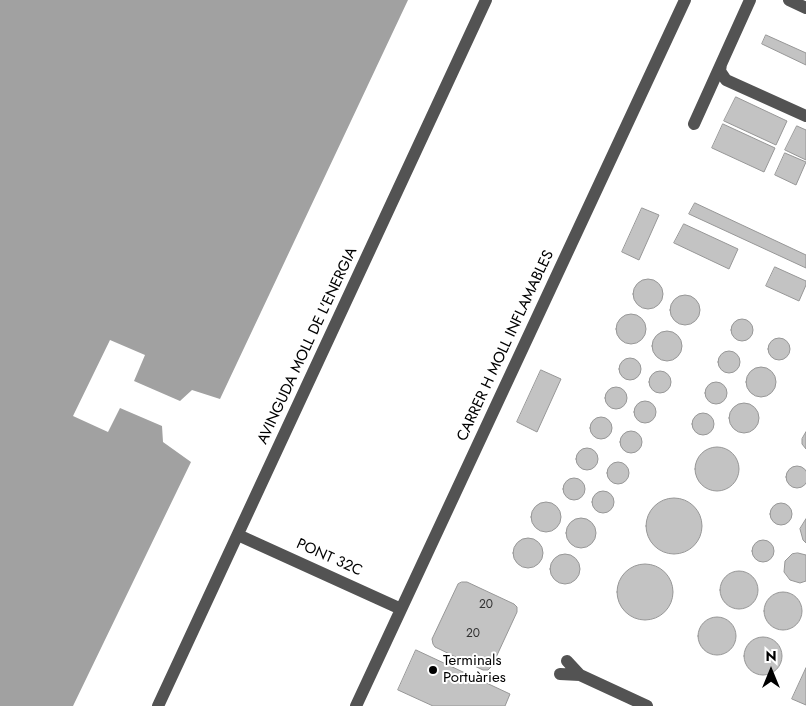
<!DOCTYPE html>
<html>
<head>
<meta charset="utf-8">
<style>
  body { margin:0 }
  #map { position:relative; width:806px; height:706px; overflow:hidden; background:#fff; font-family:Jost,sans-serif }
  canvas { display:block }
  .north { position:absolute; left:746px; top:646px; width:50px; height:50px; -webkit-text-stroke:4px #fff; paint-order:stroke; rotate:0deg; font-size:14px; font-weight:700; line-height:20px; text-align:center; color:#000 }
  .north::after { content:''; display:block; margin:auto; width:18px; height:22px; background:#000; clip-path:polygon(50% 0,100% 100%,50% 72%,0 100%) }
</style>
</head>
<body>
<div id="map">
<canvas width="806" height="706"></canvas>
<div class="north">N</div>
</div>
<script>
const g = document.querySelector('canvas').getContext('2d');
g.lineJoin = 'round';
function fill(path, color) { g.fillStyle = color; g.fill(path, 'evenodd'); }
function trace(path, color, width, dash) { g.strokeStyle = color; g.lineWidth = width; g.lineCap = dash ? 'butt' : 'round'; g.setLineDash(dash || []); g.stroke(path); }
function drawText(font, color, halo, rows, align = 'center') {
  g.font = font + ' Jost,sans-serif'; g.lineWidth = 4; g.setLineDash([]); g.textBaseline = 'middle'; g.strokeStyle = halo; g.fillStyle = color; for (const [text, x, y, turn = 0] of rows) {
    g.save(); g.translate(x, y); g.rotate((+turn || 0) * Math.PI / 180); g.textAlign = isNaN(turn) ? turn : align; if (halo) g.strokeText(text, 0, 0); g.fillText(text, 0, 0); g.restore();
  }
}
const water = new Path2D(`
  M0,0H408L220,399L192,390L180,401L134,381L145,355L110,340L73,416L108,432L120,408L162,426L163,442L191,462L73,706H0Z`);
const building = new Path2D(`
  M766,35L806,53V65L762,44Z
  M736,97L787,121L776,145L724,121Z
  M723,124L775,148L764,172L712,148Z
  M797,126L806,130V160L785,150Z
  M785,153L806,162L796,185L775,175Z
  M695,203L806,255V268L689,214Z
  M642,208L659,215L639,260L622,252Z
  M684,224L738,249L729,269L674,243Z
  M775,267L806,281V285L799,301L766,286Z
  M633 294a15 15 0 1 1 30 0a15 15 0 1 1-30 0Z
  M670 310a15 15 0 1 1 30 0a15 15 0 1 1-30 0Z
  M616 329a15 15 0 1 1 30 0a15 15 0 1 1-30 0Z
  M731 330a11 11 0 1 1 22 0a11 11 0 1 1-22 0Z
  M652 346a15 15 0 1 1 30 0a15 15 0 1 1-30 0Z
  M768 349a11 11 0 1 1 22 0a11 11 0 1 1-22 0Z
  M718 362a11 11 0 1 1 22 0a11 11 0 1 1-22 0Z
  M619 369a11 11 0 1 1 22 0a11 11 0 1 1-22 0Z
  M746 382a15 15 0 1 1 30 0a15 15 0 1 1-30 0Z
  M541,370L561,379L537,432L517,422Z
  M649 382a11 11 0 1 1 22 0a11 11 0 1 1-22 0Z
  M705 393a11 11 0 1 1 22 0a11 11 0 1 1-22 0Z
  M605 398a11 11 0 1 1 22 0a11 11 0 1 1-22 0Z
  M634 412a11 11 0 1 1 22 0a11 11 0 1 1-22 0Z
  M729 418a15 15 0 1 1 30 0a15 15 0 1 1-30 0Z
  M692 424a11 11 0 1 1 22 0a11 11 0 1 1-22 0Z
  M590 428a11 11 0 1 1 22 0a11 11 0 1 1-22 0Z
  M620 442a11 11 0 1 1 22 0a11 11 0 1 1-22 0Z
  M806,432V449L802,444V439Z
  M695 469a22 22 0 1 1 44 0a22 22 0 1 1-44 0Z
  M576 459a11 11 0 1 1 22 0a11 11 0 1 1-22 0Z
  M607 473a11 11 0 1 1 22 0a11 11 0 1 1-22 0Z
  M786 477a11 11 0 1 1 22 0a11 11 0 1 1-22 0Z
  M563 489a11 11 0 1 1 22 0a11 11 0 1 1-22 0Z
  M592 502a11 11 0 1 1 22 0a11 11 0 1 1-22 0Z
  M646 526a28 28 0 1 1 56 0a28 28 0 1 1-56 0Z
  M531 517a15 15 0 1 1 30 0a15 15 0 1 1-30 0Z
  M770 514a11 11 0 1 1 22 0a11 11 0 1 1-22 0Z
  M566 533a15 15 0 1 1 30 0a15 15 0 1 1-30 0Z
  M806,519V543L803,540L800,529Z
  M513 553a15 15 0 1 1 30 0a15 15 0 1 1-30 0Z
  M752 551a11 11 0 1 1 22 0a11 11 0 1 1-22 0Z
  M798,553L806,555V581L800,583L790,580L784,572L785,561L792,554Z
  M550 569a15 15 0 1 1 30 0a15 15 0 1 1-30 0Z
  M617 592a28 28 0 1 1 56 0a28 28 0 1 1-56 0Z
  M720 590a19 19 0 1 1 38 0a19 19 0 1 1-38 0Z
  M462,582H467L514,604L517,607V612L492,666L488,670H483L435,647L433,644L432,639L458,584Z
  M764 611a19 19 0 1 1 38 0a19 19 0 1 1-38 0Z
  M698 636a19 19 0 1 1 38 0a19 19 0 1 1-38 0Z
  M744 656a19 19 0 1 1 38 0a19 19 0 1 1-38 0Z
  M416,650L510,694L505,706H433L398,690Z
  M806,668V705L792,699Z`);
const minor = new Path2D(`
  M789,0L806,8
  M721,64L720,71L726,80L806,116
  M694,124L750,0
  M238,535L401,609
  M567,661L580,675
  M560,674L580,675L647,706
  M158,706L486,0
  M356,706L685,0`);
const markers = [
  [433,670,5,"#000"]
];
const numberNames = [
  ["20",486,605],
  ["20",473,634]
];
const streetNames = [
  ["AVINGUDA MOLL DE L'ENERGIA",308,346,-65],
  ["CARRER H MOLL INFLAMABLES",506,346,-65],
  ["PONT 32C",329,558,24]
];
const poiNames = [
  ["Terminals",443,661],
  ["Portuàries",443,678]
];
fill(water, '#a1a1a1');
fill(building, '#c3c3c3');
trace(building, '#979797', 1);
trace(minor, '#535353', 12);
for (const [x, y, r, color] of markers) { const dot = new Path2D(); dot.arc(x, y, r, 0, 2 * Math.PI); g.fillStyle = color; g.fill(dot); trace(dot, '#fff', 2); }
drawText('12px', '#313131', null, numberNames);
drawText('15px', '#000', '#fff', streetNames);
drawText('15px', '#000', '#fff', poiNames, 'left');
</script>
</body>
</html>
